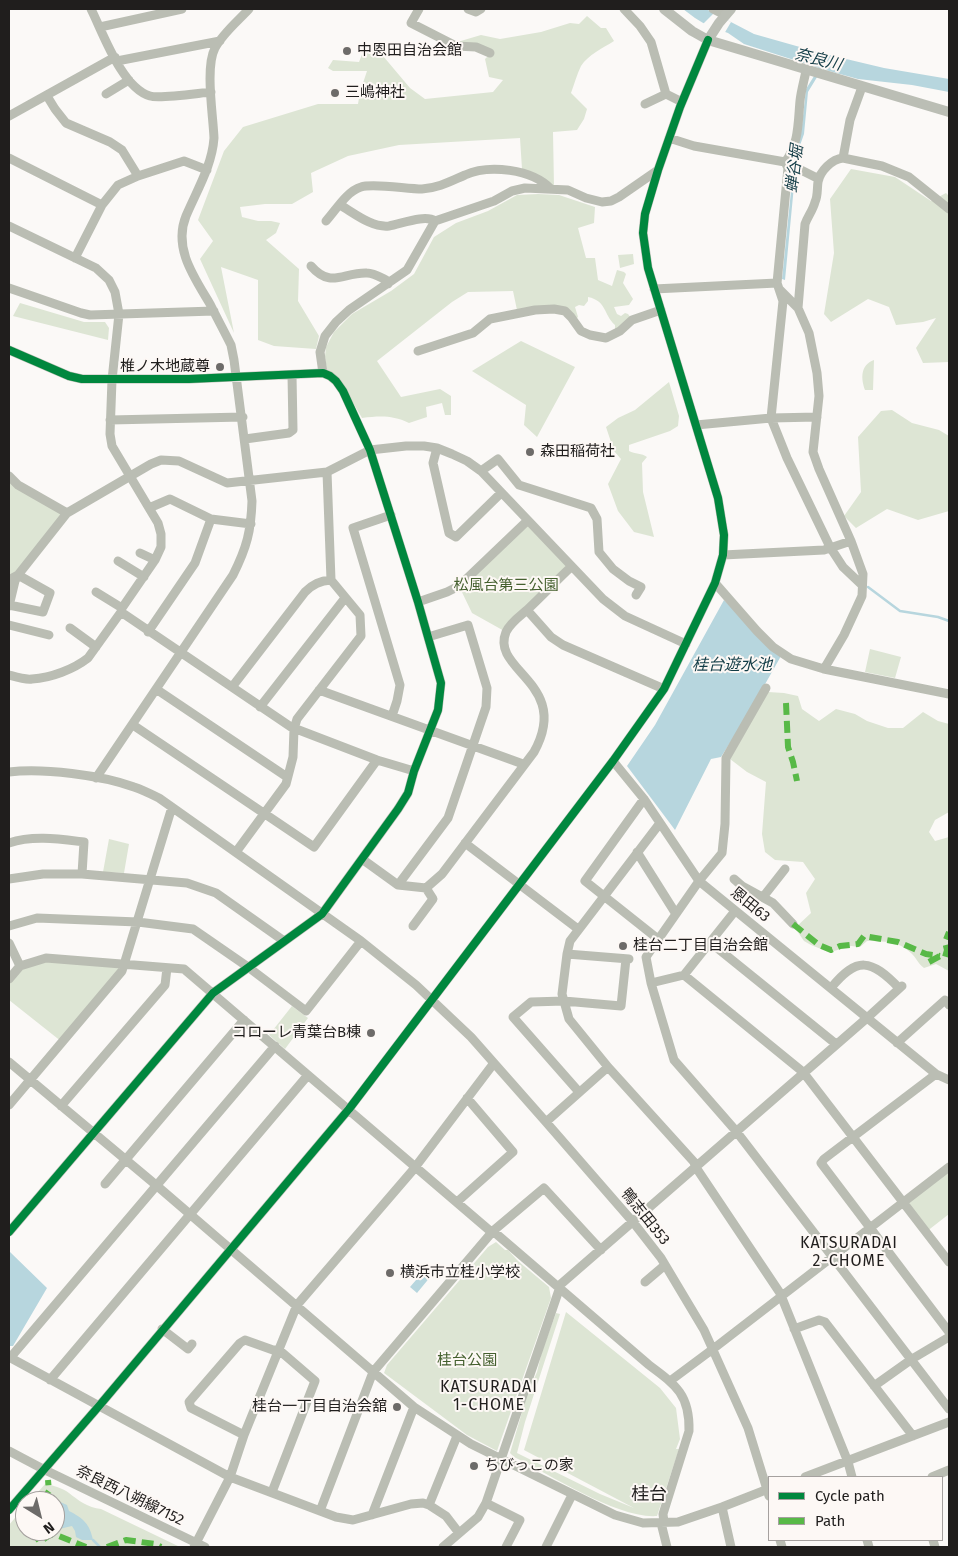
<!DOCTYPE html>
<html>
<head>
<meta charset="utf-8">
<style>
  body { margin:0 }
  #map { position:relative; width:958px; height:1556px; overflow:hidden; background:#fbf9f7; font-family:"Fira Sans",sans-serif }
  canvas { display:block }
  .frame { position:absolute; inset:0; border:10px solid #201e1d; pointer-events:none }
  .legend { position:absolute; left:768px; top:1476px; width:175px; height:65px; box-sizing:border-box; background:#fdf8f5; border:1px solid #a5a19f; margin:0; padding:6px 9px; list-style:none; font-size:15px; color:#201e1d }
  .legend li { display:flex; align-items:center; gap:10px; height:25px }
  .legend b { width:25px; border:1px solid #a5a19f }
  .north { position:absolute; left:15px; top:1491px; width:50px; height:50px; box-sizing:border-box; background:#fdf8f5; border:1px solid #a5a19f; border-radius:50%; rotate:144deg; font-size:14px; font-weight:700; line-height:20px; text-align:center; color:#201e1d }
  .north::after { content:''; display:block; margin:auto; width:18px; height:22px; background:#6d6b69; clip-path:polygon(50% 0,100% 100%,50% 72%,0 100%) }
</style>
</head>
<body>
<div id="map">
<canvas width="958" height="1556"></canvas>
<div class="frame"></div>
<ul class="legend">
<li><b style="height:6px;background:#00873e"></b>Cycle path</li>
<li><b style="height:6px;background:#58b947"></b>Path</li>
</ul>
<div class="north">N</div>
</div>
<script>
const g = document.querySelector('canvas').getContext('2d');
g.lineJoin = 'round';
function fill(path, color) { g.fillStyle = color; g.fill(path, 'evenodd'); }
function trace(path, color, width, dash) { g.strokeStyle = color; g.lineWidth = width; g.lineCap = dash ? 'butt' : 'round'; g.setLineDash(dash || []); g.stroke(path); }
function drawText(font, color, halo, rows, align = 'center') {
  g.font = font + ' "Fira Sans","Noto Sans JP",sans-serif'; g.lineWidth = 4; g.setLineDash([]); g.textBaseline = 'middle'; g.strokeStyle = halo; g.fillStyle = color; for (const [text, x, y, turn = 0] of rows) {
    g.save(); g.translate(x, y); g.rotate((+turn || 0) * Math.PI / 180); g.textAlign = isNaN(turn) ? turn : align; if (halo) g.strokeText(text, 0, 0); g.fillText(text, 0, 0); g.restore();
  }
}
const green = new Path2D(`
  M587,16L601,28H606L614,41C603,48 588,55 581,66C577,74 574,85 571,93L587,109L584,119L577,130L553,132L554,187L522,169L520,138L399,145L348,156L311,173L313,192L292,204H265L240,207L242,217L258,221H271L280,223L276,233L266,240L299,269L298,301L319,336L316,349L274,346L258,340V280L221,267L234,333L200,259L213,241L198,220L224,151L243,127L318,104H358L360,92L367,71H333L328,68L333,60L359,62L364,49L378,50L410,88L425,99L493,92L503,80L489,77L485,59L492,52L454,43L481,35L500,39L541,32L570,23L579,24Z
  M851,169L895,177L931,201L946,193L949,196V362L923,363L916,348L936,318L923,322L896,325L889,307L868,299L831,322L824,314L834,253L830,199Z
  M538,194L559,195L595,207L594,223L578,228L586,258H595L598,280L612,286L617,270L624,272L626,274L623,283L633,299L629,305L614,307L617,314L621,316L625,313L628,314L631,318L615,330V325C603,314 607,301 588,297V301L584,306L579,305L575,307L578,317L576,319L565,308L548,305L517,310L513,291L468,292L452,302L377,361L401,397L440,389L451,396V415H445L442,403L426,407L427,417L409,423C392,415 380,416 362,418L339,379L327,371L325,356L326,347L334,332L352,314L391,291L414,274L434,237L456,223L488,211L517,195Z
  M633,254L634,264L620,268L618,255Z
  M20,303L84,322H105L109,328L108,340L13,316Z
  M521,341L575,367L537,437L524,425L526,405L472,371Z
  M874,360L873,390H865C861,379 860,365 874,360Z
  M669,382L679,416L678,426L670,431L629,445V451C635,454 642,453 647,457L642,463L643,492L654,537L634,532L618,511L608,484L621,459L614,451L606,427L618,418L635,410Z
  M892,410L912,423L939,430L949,436V511L918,520L887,509L856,528L844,516L861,492L858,437L881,411Z
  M9,476L67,513L9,580Z
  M527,521L569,567L506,632L472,613L459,586Z
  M870,649L901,657L895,678L865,672Z
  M768,692L784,693L798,696L802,709L819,721L836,709L855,714L867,721L888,728H903L923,712L938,721L949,724V812L935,820L929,832L935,841L949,837V971L936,964L924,968C918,964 916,957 911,953C897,940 885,942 867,941L860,947L851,946L834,951L821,949L811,945L804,941L795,928L811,913L806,893L815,879L803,862L775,860L765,852L762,834L766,782L747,772L730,759Z
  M109,839L129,844L124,873L103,872Z
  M46,958L124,964L62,1042L9,1000V981L20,966Z
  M292,1006L308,1018L285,1049L269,1035Z
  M949,1167V1214L926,1232L903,1203Z
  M496,1242L505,1250H508L518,1261L549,1287L551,1298L497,1451L467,1435L384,1373L387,1365L488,1247Z
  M566,1312L660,1388L676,1408L680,1439L676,1449H679L657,1516C618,1519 551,1475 514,1457L510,1453L527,1395L537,1372L542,1351L556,1313L560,1314L525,1422L517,1453L600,1494L634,1508L524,1450Z
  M46,1483C53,1486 63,1488 69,1493C78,1500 88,1508 101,1509L180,1547H9V1525L25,1506V1531H55V1501H30Z`);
const water = new Path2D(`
  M683,9H706L754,34L821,53L884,68L949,79V92L912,85L858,79L822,69L808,92L804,134L797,154L785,280L782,279L795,152L802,125L806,89L819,68L744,44L728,33L708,26L695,18Z
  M724,600L781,656L747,716L721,757L711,759L675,830L627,766L655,725Z
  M9,1251L47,1288L13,1346H9Z
  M429,1265L436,1270L417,1293L410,1287Z
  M56,1500L67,1505L69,1511C83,1518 90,1524 93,1540H82L76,1537L75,1531L72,1526L55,1530V1501H50Z`);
const pier = new Path2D(`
  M714,13L731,22L724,34L702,25Z`);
const stream = new Path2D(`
  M868,587L900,611L938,617L949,621
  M93,1540L100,1547`);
const minor = new Path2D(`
  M91,9C103,33 122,88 150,96C160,99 199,93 211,92
  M419,9L411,23L456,46L476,47L490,53
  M468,9L476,12L481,9
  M624,9L640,26L651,42L666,94L682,102
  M713,9L725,15
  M100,27L182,9
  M117,61L220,41
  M806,71C804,81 801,91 800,101C798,122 799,145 785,162L788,168L777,283L783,301L771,418L787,458L830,547L843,567L862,585
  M106,94L129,80
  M47,96L55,109L66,123L110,142L122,150L138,176
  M645,104L666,94
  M9,116L115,57
  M669,138L694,146L785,162L819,179
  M9,158L102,205
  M843,158L882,166L909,177L949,209
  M340,205C354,213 372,228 389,226C401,224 425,214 435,221
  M326,221C336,210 347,191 361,187C373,183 407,189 422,189C439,188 451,181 465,175C489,164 532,169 551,189
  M9,226L96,268L109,280L115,292L119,314L112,380L110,434L112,446L149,508L158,523L161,534V547L155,560L122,608L121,612L88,658C74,669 51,678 32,679C25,680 16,677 9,675
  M75,258L102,205L118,185L138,176L184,161L207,170
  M311,266C331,289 343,272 367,273C373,273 380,277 386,280L388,284
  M9,288L81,313L90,315L214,311
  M654,289L777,283
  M780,290L798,308L809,333L817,373L819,396L813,452L819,469L851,541L863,574L862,596L844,635L824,669
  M798,308L805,224C808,216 813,210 815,202C818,196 817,188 818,182C820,171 832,159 843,158L850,120L862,87
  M9,350L69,376L82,379H189L323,373L330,376L336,381L343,391L370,450L418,602L441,683L438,710L414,771L408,793L398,809L322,914L213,993L9,1232
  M418,351L473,333L490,319L535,310L554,309L565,311L571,317L581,331L590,335L606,338L620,331L632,320L661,310
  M323,373L320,352L325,336L336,322L349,310L407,270L435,221L494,201L512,191L525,188L568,190L586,198L602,202L611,201L619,197L658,170
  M110,420L243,417
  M696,425L771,418L817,417
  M245,439L289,433L293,430L292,375
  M437,448L433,463L449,533L456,537L501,493
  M481,471L498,459L519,485L591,508L597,519L599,552L613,569L629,581L641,587L636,595
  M9,476L18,485L67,513
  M149,508L170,499L211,519L251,524
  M391,515L353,528L400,685L397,701L392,716
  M140,553L155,560
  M723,555L824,550L851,541
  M118,561L144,577
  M9,580L18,575L67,513L151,464L161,460L179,461L227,483L327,472L370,450L406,446H424L437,448L452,454L467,461L481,471L603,599L625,616L686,644
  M715,583L757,631L773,647L791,659L824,669L949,694
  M96,592L122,608
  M418,602L447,592L459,586L527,521
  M9,606L15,581L18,575L50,593L43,612L9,605
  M527,610L551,637L563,645L664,689
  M121,612L291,727L377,760L414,771
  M9,625L49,635
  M70,628L96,647
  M148,632L195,563L211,519
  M232,687L305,592C313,584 320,581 331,580
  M766,688L726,758L725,824L722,853L699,881L646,957L651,983L674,1060L736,1131L949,1409
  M156,689L287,777
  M319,690L523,764
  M260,707L345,598
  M133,725L314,847L377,760
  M613,761L644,799L699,881L936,1074L949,1080
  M9,772C43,768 101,775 134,787C143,790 151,794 159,798L361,941L416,985L471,1037L546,1122L633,1222L661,1258L704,1330L748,1428L769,1496
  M96,778L233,575C247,547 251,531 252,501L234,360L231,345C224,331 217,318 210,304C194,277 173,248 186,216C197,190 212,166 214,138C213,114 205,67 215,48C223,33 238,21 249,9
  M644,799L585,881L658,939
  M660,823L570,941L567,954L562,994L569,1019L608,1067L694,1162L695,1166L780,1293L848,1462L852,1477
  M9,843C33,835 59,839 84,842L82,874
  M465,843L578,929
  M236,852L286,784L293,757L294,729L297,719L361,636L360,615L331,580L327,472
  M637,852L676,914
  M362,859L398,885L426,888L442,874L534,752C572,683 490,671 506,632C510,623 520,616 527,610C542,596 556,581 571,567
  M9,879L43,874H82L187,883L216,893L284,941
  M734,879L742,886L773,903L793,924
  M398,885L448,818L486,707L487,688L468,625L428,637
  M763,897L785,869
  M9,926L37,918L138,922L193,929L248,967L306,1011L361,941
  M413,926L433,899L426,888
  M9,943L20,966
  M711,943L836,1044
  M567,954L629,959
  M684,975L803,1072L949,1262
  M9,979L20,966L46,958L184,969L489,1230L493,1231L649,1365C676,1385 690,1395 689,1431L663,1514L664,1523L662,1527L667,1547
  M651,983L684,975L735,911
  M831,988C857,956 871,959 899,988
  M897,1043L945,1000L949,1005
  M9,1062L156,1185L414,1407L471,1444L615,1515L643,1523L678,1522L722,1507L763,1491L769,1490
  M936,1074L824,1159L821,1163L949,1332
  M579,1092L513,1017L531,1002L564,1001L621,1006L626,959
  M9,1105L122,971L172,807
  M61,1106L165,985L167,968
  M546,1122L608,1067
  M105,1184L244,1020
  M457,1202L513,1152L467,1098
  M645,1282L665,1265
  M162,1329L188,1349L192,1344
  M794,1329L819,1320L825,1322L913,1436
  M9,1357L230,1477L336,1517L353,1520L411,1504L423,1503L429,1505L446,1516L459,1533
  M10,1358L275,1046
  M50,1380L308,1075
  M670,1381L713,1349L949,1167
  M874,1386L912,1359L949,1337
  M244,1435L191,1408L189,1402L240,1343L245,1340L273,1350H279L315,1381L272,1492
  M9,1451L43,1469L205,1547
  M805,1477L949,1422
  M932,1477L949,1470
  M486,1503L520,1520L506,1547
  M429,1505L457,1436
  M722,1507L731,1547
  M9,1510L99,1406L349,1109L613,761L664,689L715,583L723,555L724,535L718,498L648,268L643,233L645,214L658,170L680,107L708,40
  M320,1511L373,1372L493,1231L544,1188L601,1250
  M372,1515L414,1407
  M780,1540L782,1547
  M867,1540L869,1547
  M933,1540L935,1547
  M194,1547L230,1477L244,1435L297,1305L413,1170L494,1063
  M443,1547L478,1517L486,1503L561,1284L867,1018L902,986
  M546,1547L572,1495`);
const major = new Path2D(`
  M664,9L692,31L708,40L949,112
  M708,40L719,23L731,9`);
const quiet = new Path2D(`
  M786,703L788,747L793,762L797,781
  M793,924L819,945L831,950L840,946L858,944L864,936L898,942L926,954L940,956
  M929,962L940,956L945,957L947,950L945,942L949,932
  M42,1501L49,1491L48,1480
  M17,1512L25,1518
  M32,1531L40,1542L51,1534L59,1536L86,1547
  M107,1547L126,1540L155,1544L161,1547`);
const cycleway = new Path2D(`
  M9,350L69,376L82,379H189L323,373L330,376L336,381L343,391L370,450L418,602L441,683L438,710L414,771L408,793L398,809L322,914L213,993L9,1232
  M9,1510L99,1406L349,1109L613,761L664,689L715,583L723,555L724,535L718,498L648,268L643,233L645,214L658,170L680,107L708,40`);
const markers = [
  [347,51,5,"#6d6b69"],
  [335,93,5,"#6d6b69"],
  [220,367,5,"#6d6b69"],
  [530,452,5,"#6d6b69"],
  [623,946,5,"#6d6b69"],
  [371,1033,5,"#6d6b69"],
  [390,1273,5,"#6d6b69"],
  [397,1407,5,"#6d6b69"],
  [474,1466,5,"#6d6b69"]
];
const poiNames = [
  ["中恩田自治会館",357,51],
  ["三嶋神社",345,93],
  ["椎ノ木地蔵尊",210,367,"right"],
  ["森田稲荷社",540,452],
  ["桂台二丁目自治会館",633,946],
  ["コローレ青葉台B棟",361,1033,"right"],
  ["横浜市立桂小学校",400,1273],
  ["桂台一丁目自治会舘",387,1407,"right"],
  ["ちびっこの家",484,1466]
];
const parkNames = [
  ["松風台第三公園",506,586],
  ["桂台公園",467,1361]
];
const streetNames = [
  ["恩田63",750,905,39],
  ["鴨志田353",645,1217,51],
  ["奈良西八朔線7152",130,1496,26]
];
const waterNames = [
  ["奈良川",818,60,14],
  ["蝉谷堀",795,169,-83],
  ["桂台遊水池",732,666]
];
const neighbourhoodNames = [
  ["KATSURADAI",849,1244],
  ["2-CHOME",849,1262],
  ["KATSURADAI",489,1388],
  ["1-CHOME",489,1406]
];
const quarterNames = [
  ["桂台",649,1495]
];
fill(green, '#dde5d4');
fill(water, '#b7d6de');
fill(pier, '#fbf9f7');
trace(stream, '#b7d6de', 2.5);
trace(minor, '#babdb3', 9);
trace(major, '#bbbeb5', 10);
trace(quiet, '#58b947', 6, [12, 6]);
trace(cycleway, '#00873e', 8);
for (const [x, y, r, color] of markers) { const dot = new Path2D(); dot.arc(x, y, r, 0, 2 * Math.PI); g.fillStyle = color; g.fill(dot); trace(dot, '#fdf8f5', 2); }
drawText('15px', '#201e1d', '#fdf8f5', poiNames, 'left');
drawText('15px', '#45602f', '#fdf8f5', parkNames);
drawText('15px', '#201e1d', '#fdf8f5', streetNames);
drawText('italic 16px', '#123c46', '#fdf8f5', waterNames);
g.letterSpacing = '1px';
drawText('16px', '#201e1d', '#fdf8f5', neighbourhoodNames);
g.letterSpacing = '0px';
drawText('18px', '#201e1d', '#fdf8f5', quarterNames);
</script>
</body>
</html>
